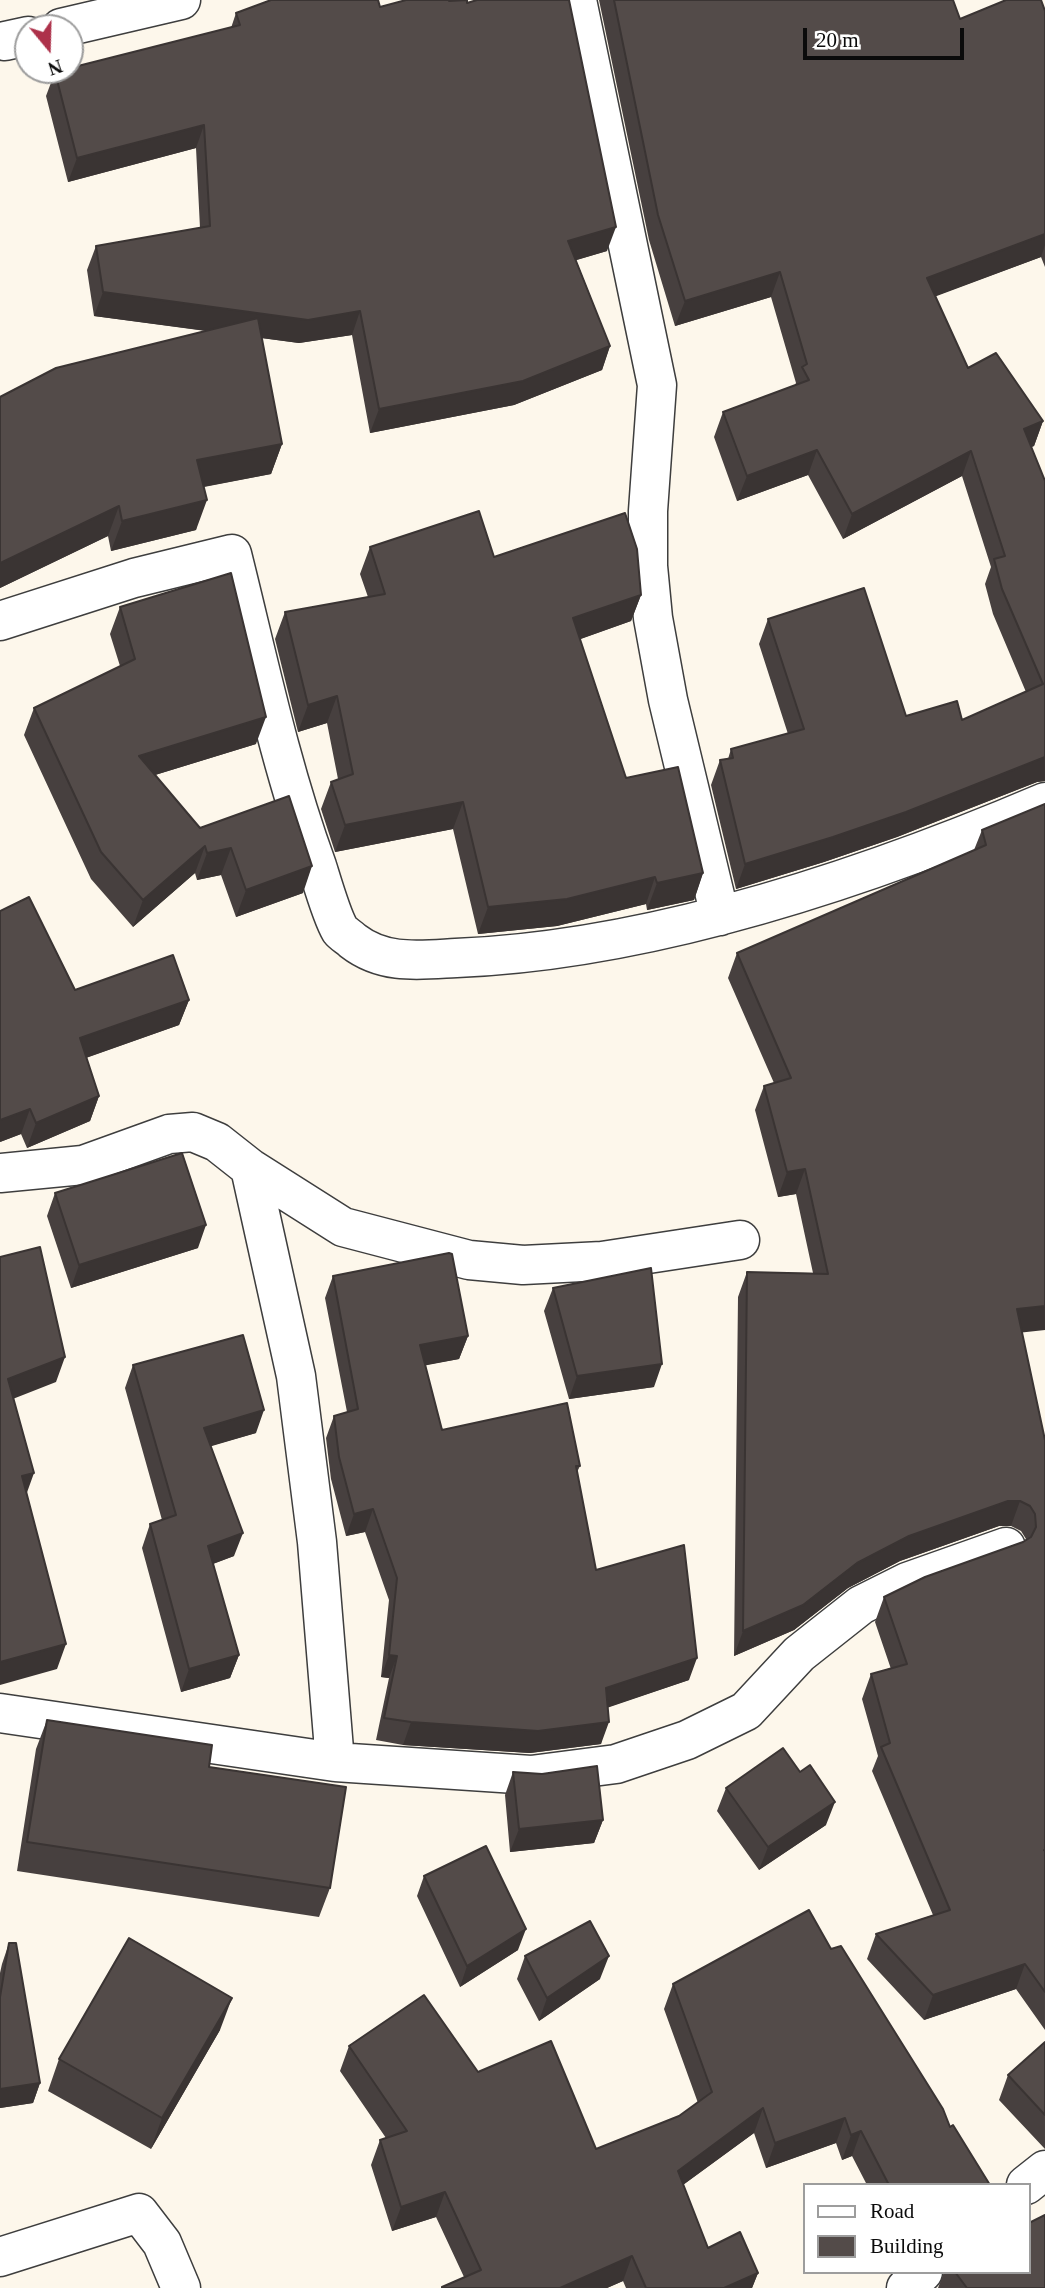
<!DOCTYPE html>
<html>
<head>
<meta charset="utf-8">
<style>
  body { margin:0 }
  #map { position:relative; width:1045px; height:2288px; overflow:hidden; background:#fdf7eb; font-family:"Times New Roman",serif }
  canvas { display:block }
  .legend { position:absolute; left:803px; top:2183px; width:228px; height:91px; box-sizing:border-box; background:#fff; border:2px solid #9d9d9d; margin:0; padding:9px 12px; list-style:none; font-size:21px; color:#0b0b0b }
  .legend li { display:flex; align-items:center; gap:14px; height:35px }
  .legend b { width:35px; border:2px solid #9d9d9d }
  .north { position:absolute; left:14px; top:14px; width:70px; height:70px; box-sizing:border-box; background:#fff; border:2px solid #9d9d9d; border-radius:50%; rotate:161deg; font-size:19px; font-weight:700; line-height:28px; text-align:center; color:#0b0b0b }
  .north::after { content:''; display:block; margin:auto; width:24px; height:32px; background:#ad314a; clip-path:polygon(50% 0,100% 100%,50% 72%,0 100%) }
  .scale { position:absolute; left:803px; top:28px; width:161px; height:32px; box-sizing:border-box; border:4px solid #0b0b0b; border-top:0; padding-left:9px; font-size:21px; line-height:24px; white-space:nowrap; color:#0b0b0b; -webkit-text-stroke:5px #fff; paint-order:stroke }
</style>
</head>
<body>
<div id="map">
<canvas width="1045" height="2288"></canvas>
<ul class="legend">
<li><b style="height:9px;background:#fff"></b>Road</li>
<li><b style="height:19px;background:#534b49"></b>Building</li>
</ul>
<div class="north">N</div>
<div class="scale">20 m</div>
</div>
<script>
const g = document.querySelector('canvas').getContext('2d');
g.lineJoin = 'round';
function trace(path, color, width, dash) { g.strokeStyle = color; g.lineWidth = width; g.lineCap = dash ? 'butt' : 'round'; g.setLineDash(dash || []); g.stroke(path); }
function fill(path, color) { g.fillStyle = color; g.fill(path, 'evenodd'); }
const minor = new Path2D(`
  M577,0L657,385L648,511V566L653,618L668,700L720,916
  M61,28L181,0
  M5,41L28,36
  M0,621L134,578L232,554C258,658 280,765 317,866C322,882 332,917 340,930C343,934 349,937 353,941C384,965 419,960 456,958C653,950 864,879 1045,802
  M250,1168L296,1376L317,1542L335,1762
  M0,1173L83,1165L169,1134L193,1132L217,1142L250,1168L343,1227L469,1260L523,1265L602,1261L740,1240
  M0,1713L335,1762L531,1775L616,1764L687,1740L746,1711L799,1654L861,1605L907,1582L1006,1547
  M1026,2185L1045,2170
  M0,2257L139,2213L162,2243L181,2288
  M906,2288L923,2272`);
const wall = new Path2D(`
  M599,0H953L960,19L1045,11V267L1041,257L935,296L968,368L1043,421L1034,446L1031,447L1045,481V781L1037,782L897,837L824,862L736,889L711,785L720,760L728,759L731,749L788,734L759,644L768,619L906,716L962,720L1026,692L993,614L985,584L991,567L962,476L843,539L808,475L737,501L714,437L723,412L795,385L796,383L771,297L675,326L649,240Z
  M449,1L467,3L607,251L576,260L610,346L602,370L514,405L370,433L352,335L299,343L262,338L282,444L271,474L204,487L196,530L111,551L108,536L0,588V397L206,331L94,316L87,270L96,246L200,228L196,148L68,182L46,96L55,72L231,28L236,13L380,7Z
  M370,547L494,557L641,595L631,621L580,639L626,778L703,873L694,900L647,910L646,904L557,926L478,934L453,829L335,852L321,809L331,782L338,779L327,723L298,732L275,639L285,612L368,597L360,574Z
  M120,607L256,744L155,775L200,828L303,893L236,917L221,875L197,880L195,873L133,927L91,879L24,735L34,708L120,666L110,634Z
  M1045,804L1022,1332L1045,1440V2030L1016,1989L924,2020L867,1959L876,1934L933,1915L872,1771L878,1756L862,1699L871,1674L891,1669L875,1622L884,1597L1023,1542L1026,1539L1021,1531L1011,1526H999L900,1561L848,1588L794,1630L734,1656L738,1297L747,1272L813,1273L796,1194L778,1197L755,1110L764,1086L774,1083L728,978L737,953L974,850L982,830Z
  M75,990L189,1000L179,1025L86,1058L99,1096L90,1121L27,1148L21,1134L0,1142Z
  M55,1193L198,1248L71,1288L47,1216Z
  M333,1276L468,1336L459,1359L425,1365L442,1430L580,1466L577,1472L596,1570L689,1680L608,1707L601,1744L530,1753L403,1745L376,1740L389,1678L381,1677L389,1600L365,1532L346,1536L331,1479L326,1438L334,1416L347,1412L325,1298Z
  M553,1288L654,1387L569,1399L544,1311Z
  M133,1365L256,1433L210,1446L234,1556L213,1564L239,1655L230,1678L181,1692L142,1548L150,1524L162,1520L125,1388Z
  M47,1720L209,1767L330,1888L319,1917L17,1871L36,1749Z
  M513,1772L542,1774L603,1820L594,1843L510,1852L505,1795Z
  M800,1772L826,1825L759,1870L717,1811L726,1788Z
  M424,1876L518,1950L460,1987L417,1896Z
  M9,1943L40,2083L33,2103L0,2108V1973L2,1964Z
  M831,1949L950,2127L990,2185H867L852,2156L842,2160L836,2143L766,2168L754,2133L683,2185L708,2248L758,2273L752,2288H626L623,2281L607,2288H441L464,2277L436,2217L392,2231L371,2165L380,2140L386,2138L340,2071L349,2046L478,2072L596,2149L679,2116L698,2103L664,2009L673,1984Z
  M525,1956L600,1979L539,2021L517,1979Z
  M220,2030L151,2149L48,2091L59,2059Z
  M1045,2042V2149L999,2100L1008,2075Z
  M944,2272H1029L1045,2288H938Z`);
const shadedWall = new Path2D(`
  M204,125L196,148L68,182L77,158Z
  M616,227L607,251L560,265L568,241Z
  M1045,234V245L1041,257L918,303L927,278Z
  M780,272L771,297L675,326L685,301Z
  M103,292L360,311L352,335L299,343L94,316Z
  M610,346L602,370L514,405L370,433L379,409Z
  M1043,421L1034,446L1015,454L1024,429Z
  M282,444L271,474L186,490L197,460Z
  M817,450L808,475L737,501L747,476Z
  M971,451L962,476L843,539L852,514Z
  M207,500L196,530L111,551L122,521Z
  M119,506L108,536L0,588V563Z
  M641,595L631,621L564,645L573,618Z
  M337,696L327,723L298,732L308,705Z
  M266,717L256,744L129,783L139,756Z
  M1045,757V781L1037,782L897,837L824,862L736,889L745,864Z
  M463,802L453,829L335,852L345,825Z
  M205,846L195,873L133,927L143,900Z
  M231,848L221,875L197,880L207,853Z
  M312,866L303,893L236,917L246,890Z
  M703,873L694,900L647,910L657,883Z
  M655,877L646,904L557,926L478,934L488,907Z
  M189,1000L179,1025L71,1063L80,1038Z
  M99,1096L90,1121L27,1148L36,1123Z
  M30,1109L21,1134L0,1142V1120Z
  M805,1169L796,1194L778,1197L787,1172Z
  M206,1225L198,1248L71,1288L79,1265Z
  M1045,1306V1330L1008,1334L1017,1309Z
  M468,1336L459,1359L412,1368L420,1345Z
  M65,1357L56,1382L0,1404L8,1379Z
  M662,1364L654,1387L569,1399L577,1376Z
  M264,1410L256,1433L195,1451L204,1428Z
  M34,1473L25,1498L22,1476Z
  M1008,1501H1020L1011,1526H999L900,1561L848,1588L794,1630L734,1656L743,1631L857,1563L909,1536Z
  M373,1509L365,1532L346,1536L354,1514Z
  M243,1533L234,1556L199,1569L208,1546Z
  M66,1644L57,1669L0,1685V1662Z
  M239,1655L230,1678L181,1692L189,1669Z
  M389,1655L397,1656L389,1678L381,1677Z
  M697,1658L689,1680L598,1711L606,1688Z
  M411,1722H609L601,1744L530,1753L403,1745Z
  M835,1802L826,1825L759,1870L768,1847Z
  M603,1820L594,1843L510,1852L519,1829Z
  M526,1929L518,1950L460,1987L467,1966Z
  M609,1956L600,1979L539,2021L547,1998Z
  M1025,1964L1016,1989L924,2020L933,1995Z
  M232,1998L220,2030L151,2149L162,2118Z
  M40,2083L33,2103L0,2108V2089Z
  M763,2108L754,2133L669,2195L678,2171Z
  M845,2118L836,2143L766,2168L775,2143Z
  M861,2131L852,2156L842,2160L851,2135Z
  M445,2192L436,2217L392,2231L401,2207Z
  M632,2256L623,2281L607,2288H560Z
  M758,2273L752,2288H724Z`);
const building = new Path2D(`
  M271,0H378L380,7L406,0H449V1L467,0V3L477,0H569L616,227L568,241L610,346L523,381L379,409L360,311L308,320L103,292L96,246L210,226L204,125L77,158L55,72L64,70H70V68L240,25L236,13Z
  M614,0H953L960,19L1006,0H1041L1045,11V234L927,278L968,368L996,353L1043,421L1024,429L1045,481V757L906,812L833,837L745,864L720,760L733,758L731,749L804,729L768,619L864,588L906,716L957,701L962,720L1043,684L1002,589L994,559L1005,556L971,451L852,514L817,450L747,476L723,412L809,380L802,367L807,364L780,272L685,301L658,215Z
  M258,318L282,444L197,460L207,500L122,521L119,506L0,563V397L56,368Z
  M479,511L494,557L625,513L637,549L641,595L573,618L626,778L678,767L703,873L657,883L655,877L567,899L488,907L463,802L345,825L331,782L353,774L337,696L308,705L285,612L385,594L370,547Z
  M231,573L266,717L139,756L200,828L289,796L312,866L246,890L231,848L207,853L205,846L143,900L101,852L34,708L135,659L120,607Z
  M1045,804V1306L1017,1309L1045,1440V1850H1044L1045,1851V1992L1025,1964L933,1995L876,1934L950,1910L881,1747L890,1743L871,1674L907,1664L884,1597L925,1577L1023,1542L1031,1537L1036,1527L1035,1514L1030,1506L1020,1501H1008L909,1536L857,1563L803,1605L743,1631L747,1272L828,1274L805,1169L787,1172L764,1086L791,1078L737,953L986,845L982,830Z
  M29,897L75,990L173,955L189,1000L80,1038L99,1096L36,1123L30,1109L0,1120V911Z
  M182,1153L206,1225L79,1265L55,1193Z
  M40,1247L65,1357L8,1379L34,1473L22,1476L66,1644L0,1662V1257Z
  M449,1253L452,1254L468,1336L420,1345L442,1430L567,1403L580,1466H576L596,1570L684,1545L697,1658L606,1688L609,1722L538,1731L411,1722L384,1718L397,1656L389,1655L397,1578L373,1509L354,1514L339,1457L334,1416L358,1409L333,1276Z
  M651,1268L662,1364L577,1376L553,1288Z
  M243,1335L264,1410L204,1428L243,1533L208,1546L239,1655L189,1669L150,1524L176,1515L133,1365Z
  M47,1720L212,1745L209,1767L346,1787L330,1888L27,1842Z
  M783,1748L800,1772L810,1765L835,1802L768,1847L726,1788Z
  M597,1766L603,1820L519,1829L513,1772L542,1774Z
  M486,1846L526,1929L467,1966L424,1876Z
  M809,1910L831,1949L841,1946L943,2109L950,2127L953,2125L990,2185H889L861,2131L851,2135L845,2118L775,2143L763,2108L678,2171L708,2248L740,2232L758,2273L724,2288H646L632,2256L560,2288H442V2287L481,2270L445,2192L401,2207L380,2140L407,2131L349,2046L424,1995L478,2072L551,2041L596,2149L679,2116L712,2092L673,1984Z
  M590,1921L609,1956L547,1998L525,1956Z
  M129,1938L232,1998L162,2118L59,2059Z
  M9,1943H16L40,2083L0,2089V1997Z
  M1045,2042V2115L1008,2075Z
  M1045,2215V2288H967L955,2272H1029V2223Z`);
trace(minor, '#3e3e3e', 41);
trace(minor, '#fff', 38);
fill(wall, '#47403f');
fill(shadedWall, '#3a3433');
fill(building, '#534b49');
trace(building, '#3a3433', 2);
</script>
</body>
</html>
